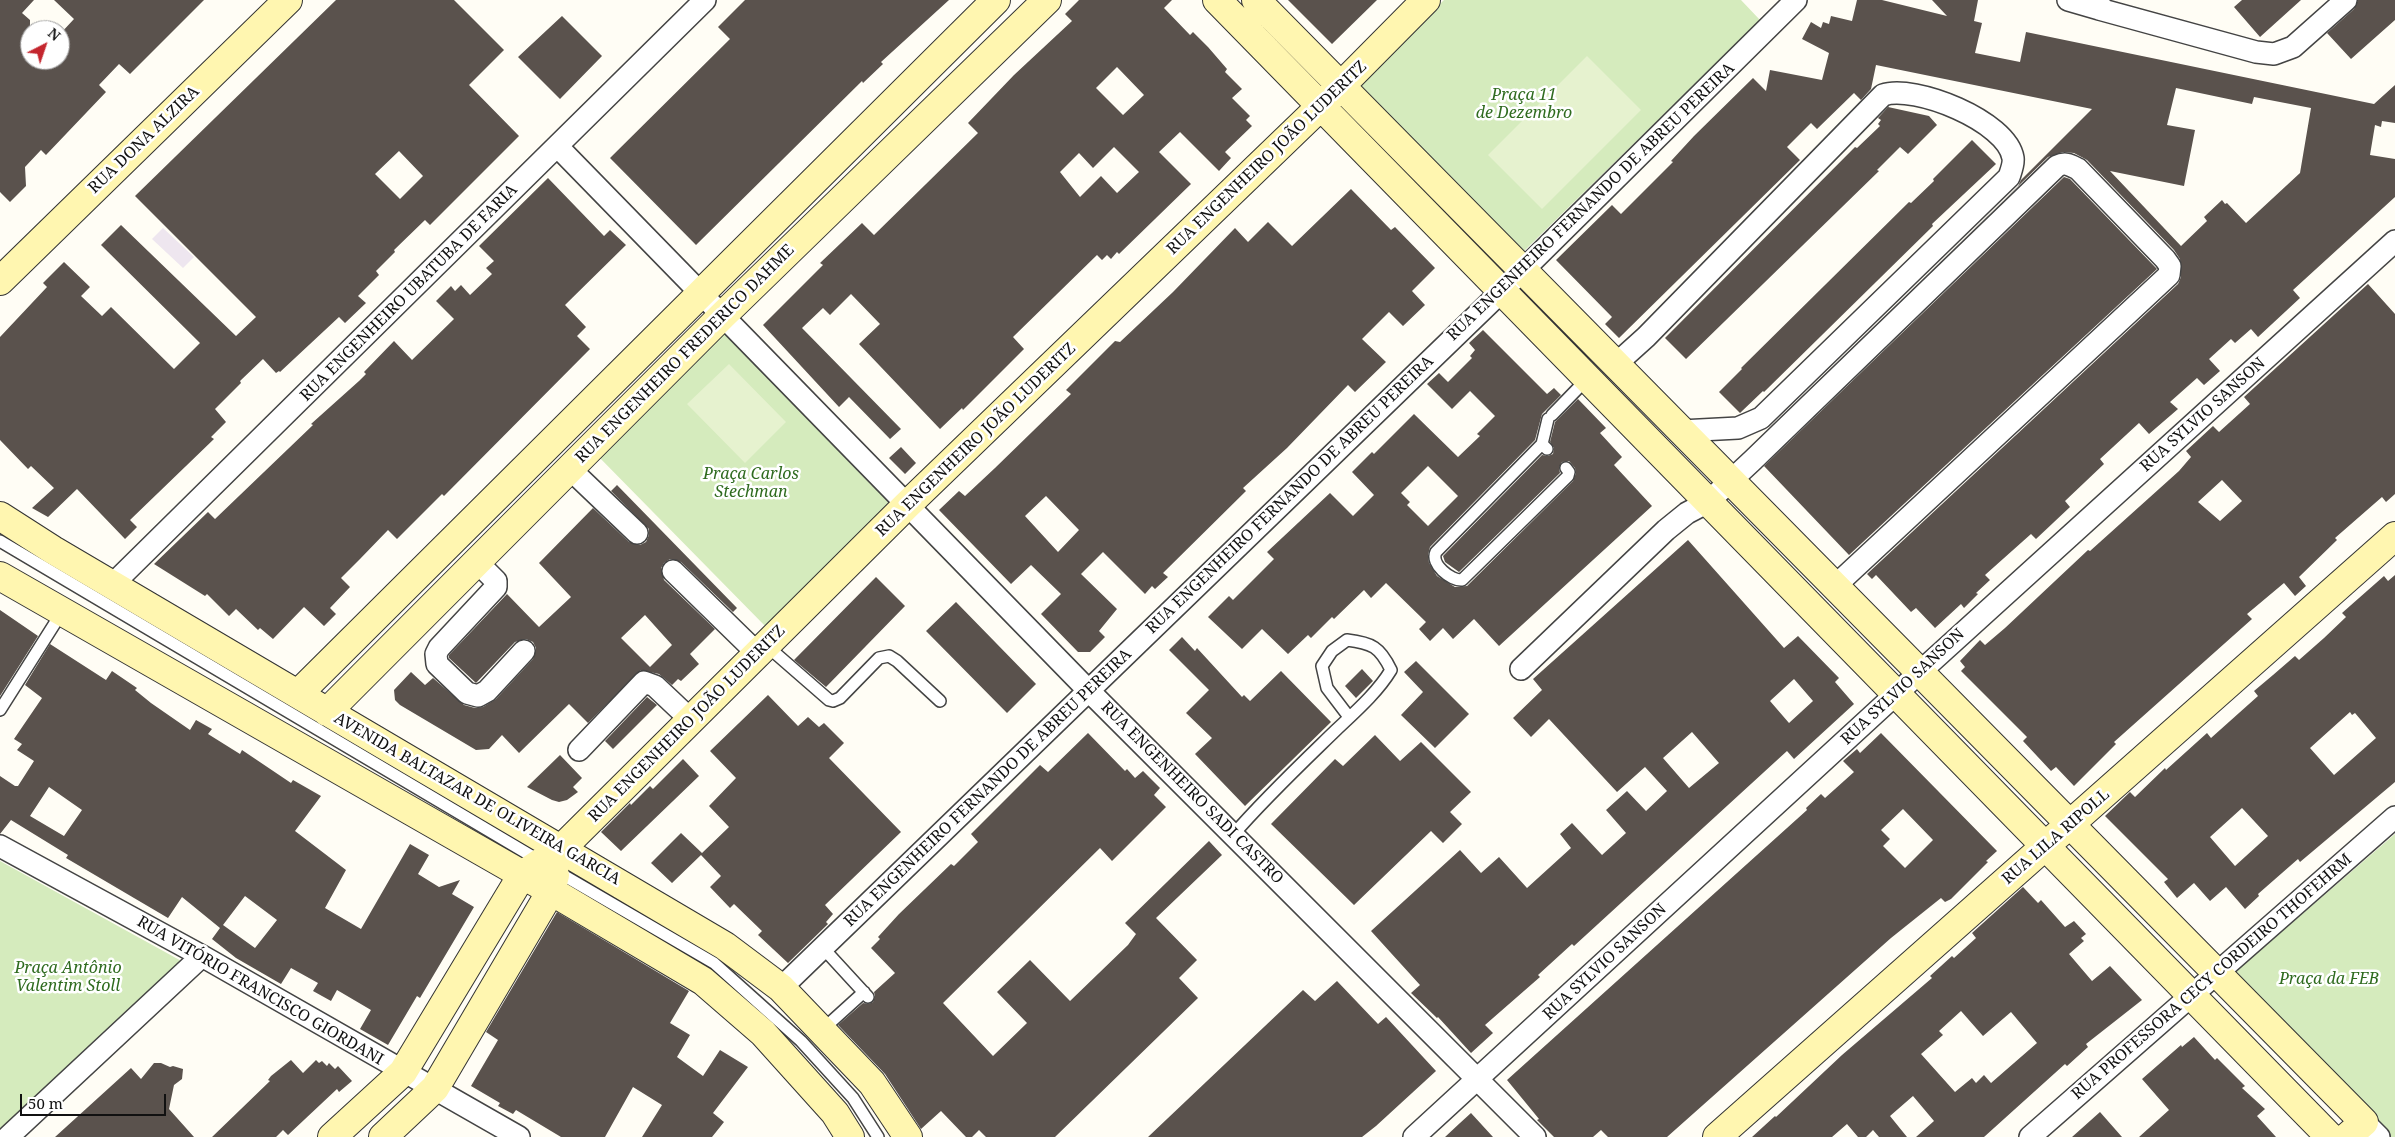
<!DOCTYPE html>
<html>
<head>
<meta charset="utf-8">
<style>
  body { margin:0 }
  #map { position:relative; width:2395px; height:1137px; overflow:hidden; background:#fffdf5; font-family:"Noto Serif",serif }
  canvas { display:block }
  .north { position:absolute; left:20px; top:20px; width:50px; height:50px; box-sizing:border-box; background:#fff; border:1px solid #a0a0a0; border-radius:50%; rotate:41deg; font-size:14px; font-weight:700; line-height:20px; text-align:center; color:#111 }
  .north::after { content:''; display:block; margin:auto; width:18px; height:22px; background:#c4262e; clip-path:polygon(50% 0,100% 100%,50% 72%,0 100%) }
  .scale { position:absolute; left:20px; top:1094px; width:146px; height:22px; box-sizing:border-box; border:2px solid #111; border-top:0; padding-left:6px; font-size:15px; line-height:18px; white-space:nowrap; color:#111; -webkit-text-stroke:4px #fff; paint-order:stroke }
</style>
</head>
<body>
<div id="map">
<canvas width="2395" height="1137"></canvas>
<div class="north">N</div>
<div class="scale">50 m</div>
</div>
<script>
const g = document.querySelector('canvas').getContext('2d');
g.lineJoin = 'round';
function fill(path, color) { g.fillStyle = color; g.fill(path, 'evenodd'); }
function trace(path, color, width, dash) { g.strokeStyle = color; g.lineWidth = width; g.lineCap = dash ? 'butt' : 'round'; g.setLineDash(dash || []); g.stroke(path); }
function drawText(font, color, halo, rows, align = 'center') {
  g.font = font + ' "Noto Serif",serif'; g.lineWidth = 5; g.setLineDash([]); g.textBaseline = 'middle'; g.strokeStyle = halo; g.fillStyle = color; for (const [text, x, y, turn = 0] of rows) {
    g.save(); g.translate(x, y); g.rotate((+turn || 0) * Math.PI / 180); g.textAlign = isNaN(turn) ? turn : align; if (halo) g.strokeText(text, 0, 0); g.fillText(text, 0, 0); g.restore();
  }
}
const industrial = new Path2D(`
  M163,228L194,257L183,268L152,239Z`);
const green = new Path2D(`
  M1444,0H1741L1760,20L1523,252L1358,85Z
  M722,326L896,503L768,629L594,452Z
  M2395,834V1137H2389L2233,974Z
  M0,861L185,963L0,1133Z`);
const pitch = new Path2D(`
  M1587,56L1641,110L1542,209L1488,155Z
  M729,364L786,422L745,463L687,404Z`);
const building = new Path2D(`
  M0,0H34L22,13L30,20V60H60V34L74,19L54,0H204L130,74L119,64L99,85L106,92L46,155L41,150L25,167L26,186L10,202L0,192Z
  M336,0H454L504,50L469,85L519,136L430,225L425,220L394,250L395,252L376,271L379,275L358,296L366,303L345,323L339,317L280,372L279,371L276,373L263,359L240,381L241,383L215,409L226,422L211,437L214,439L130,520L137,527L125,539L77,489L48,517L32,508L54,488L31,466L28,469L0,440V337L47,287L43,283L64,262L90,287L81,296L102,316L111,307L174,369L200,343L101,245L121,225L236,336L256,317L135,196ZM399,151L423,176L400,199L375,174Z
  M745,0H949L881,62L883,64L863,83L862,81L696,245L610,158L730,39L718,27Z
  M1079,0H1172L1164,8L1190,35L1193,32L1208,47L1227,69L1225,72L1242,89L1232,98L1250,116L1246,120L1252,126L1225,152L1231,158L1219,171L1180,132L1159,152L1191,184L1119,254L1117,252L1111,259L1107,255L1102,260L1097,255L1013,337L1024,349L963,410L962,408L940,429L859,344L880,324L851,294L830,315L823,308L802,328L901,429L890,439L849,397L839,407L763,325L823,265L820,263L862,223L874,235L978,133L968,123L1014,75L1072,21L1065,14ZM1117,67L1144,95L1123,115L1096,88ZM1114,147L1139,172L1117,193L1101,176L1080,197L1060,172L1079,153L1093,168Z
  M1288,0H1377L1332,44Z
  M1857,0H1882L1947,16L1932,0H1978L1974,21L1982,23L1975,53L2020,62L2026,32L2374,104L2395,85V123L2382,121L2381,127L2375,125L2370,155L2395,159V197L2293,290L2300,298L2258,337L2251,329L2235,343L2231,339L2209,359L2220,371L2204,385L2197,378L2170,402L2178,409L2149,434L2139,423L2100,459L2104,464L2065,501L2070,507L2036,539L2031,534L1985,575L1990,580L1976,593L1978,594L1964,608L1961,604L1935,628L1916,608L1911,612L1876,575L1872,579L1867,574L2178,284L2181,277L2180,259L2174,250L2087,160L2074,153L2063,152L2048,157L1903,298L2018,186L2021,180L2092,109L1876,65L1871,89L1861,100L1854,93L1817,129L1811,123L1787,147L1800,160L1619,338L1605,324L1612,317L1556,260L1612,205L1621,214L1673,162L1671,161L1694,136L1753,78L1766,91L1770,70L1822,80L1829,53L1802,39L1811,22L1821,28L1823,22L1829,24L1831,16L1852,21ZM2176,88L2252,104L2254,97L2311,108L2300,173L2246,223L2227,203L2225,204L2222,200L2204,217L2207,221L2181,246L2110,171L2184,186L2195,130L2167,125Z
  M2242,0H2301L2260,37L2234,7Z
  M2358,0H2395V20L2351,59L2327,33L2354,9Z
  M562,16L602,56L560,99L518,57Z
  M1888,107L1929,116L1937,125L1908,154L1900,147L1877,170L1879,171L1686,359L1665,338L1855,147L1857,148L1880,126L1878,124L1881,120L1878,118Z
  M1972,140L1996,164L1932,224L1933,226L1764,392L1763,391L1740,413L1719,392L1742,369L1741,368L1909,202L1911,203L1934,181L1933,179Z
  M2064,177L2070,179L2157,269L1849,555L1764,466Z
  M548,178L604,236L610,230L626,245L565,305L586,327L577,336L590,349L444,496L442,494L397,539L388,530L360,559L341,578L350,587L330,608L336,614L324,626L304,607L273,639L260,628L258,630L236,609L229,616L207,594L205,596L154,564L208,512L215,519L313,425L311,424L359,381L366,374L364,372L394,341L412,360L454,319L436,301L451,286L455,291L461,285L470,295L492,274L486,268L494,261L479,246Z
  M1351,189L1391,230L1395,227L1435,268L1412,291L1425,305L1403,326L1389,312L1362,339L1386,362L1355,392L1348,385L1287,448L1243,488L1246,491L1163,573L1168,577L1155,589L1152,586L1145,594L1103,552L1081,574L1117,609L1099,631L1105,637L1090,652H1078L1041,614L1061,594L1031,565L1011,584L939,510L959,491L965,496L995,468L1071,394L1066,390L1115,341L1120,342L1173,292L1235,228L1248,242L1268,222L1292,246ZM1046,496L1079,530L1058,552L1025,516Z
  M2368,284L2395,314V494L2386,502L2382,497L2335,538L2337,540L2299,577L2306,586L2295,596L2284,583L2247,614L2252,619L2114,742L2116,744L2074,786L2056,767L2051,771L2023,741L2027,737L1961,671L1965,667L1960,661L1980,640L1985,645L2005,628L2088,550L2090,551L2179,471L2191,457L2186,451L2213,426L2219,432L2250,404L2244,397ZM2222,480L2242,501L2220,521L2198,502Z
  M1483,330L1547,394L1554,388L1561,395L1542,414L1535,440L1430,547L1428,555L1429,563L1437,576L1455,587L1467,586L1573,481L1576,473L1575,468L1569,461L1562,462L1559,468L1560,473L1459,572L1445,562L1443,556L1542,455L1548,456L1553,454L1554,448L1550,442L1555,422L1578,399L1606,428L1600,433L1622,457L1614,465L1652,506L1499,646L1474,619L1453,639L1443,628L1430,641L1419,629L1426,622L1386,583L1371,598L1364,590L1334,619L1332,617L1311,638L1308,635L1288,654L1262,629L1242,649L1208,617L1229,596L1233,600L1274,559L1267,552L1330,493L1353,516L1374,495L1352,472L1372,452L1374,454L1414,414L1458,457L1480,436L1477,434L1495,416L1470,391L1452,409L1427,384L1439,373L1448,382L1472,358L1470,356L1475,350L1469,343ZM1428,466L1458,496L1428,526L1407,505L1410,502L1401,493Z
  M901,447L916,463L905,474L889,458Z
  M617,485L737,608L733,612L681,562L670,559L664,563L661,568L664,580L715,629L690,654L699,664L681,681L678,679L672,685L659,674L641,670L588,723L569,704L519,753L502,735L489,749L476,750L400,705L395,700L394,690L411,672L425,685L433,678L464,705L475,708L483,707L496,699L533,659L536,648L533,642L526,639L515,642L476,683L449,658V655L507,594L539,627L571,597L539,563L593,508L629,542L640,545L646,542L649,535V529L611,491ZM645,615L672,645L650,667L621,638Z
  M1688,540L1784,648L1798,636L1839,678L1835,682L1854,704L1794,759L1787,751L1574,946L1572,944L1538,975L1540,977L1485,1025L1493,1033L1471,1053L1438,1017L1437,1018L1411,993L1420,985L1371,931L1460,850L1481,873L1499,857L1527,888L1571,848L1560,834L1572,823L1602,855L1626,833L1606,810L1627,791L1646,811L1667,791L1645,767L1617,792L1549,719L1531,737L1513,718L1542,690L1533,679ZM1794,679L1813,701L1789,723L1770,701ZM1692,732L1719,763L1689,788L1663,758Z
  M2395,575V782L2300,862L2298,859L2258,894L2259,896L2245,909L2226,887L2210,901L2194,883L2177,898L2164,882L2168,879L2105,816L2130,792L2135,797L2165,768L2166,770L2207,733L2211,738L2258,696L2254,691L2273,675L2295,656L2299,660L2324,638L2346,617L2342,613L2359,598L2384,576L2388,581ZM2350,712L2352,715L2355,713L2376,738L2334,775L2310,748ZM2242,808L2268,836L2235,866L2210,837Z
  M876,577L905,606L826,687L794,660Z
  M956,602L1036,684L1007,713L926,631Z
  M0,610L38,636L0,696Z
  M1182,637L1195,651L1197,648L1242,697L1244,695L1250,701L1281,671L1331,722L1245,806L1195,754L1212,738L1186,713L1209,690L1169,650Z
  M50,644L106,680L112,671L137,688L135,690L151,703L190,730L196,720L212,729L208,734L240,754L242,750L291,783L293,780L321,796L295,831L346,870L325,908L361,929L410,844L429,855L418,874L439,887L460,880L452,894L474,907L420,998L417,996L388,1045L360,1029L371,1010L337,990L331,1001L313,991L318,983L291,968L281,984L236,958L212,939L220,928L182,897L168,918L66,858L68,855L11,820L0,834V776L15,786H18L34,761L17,750L22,744L14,739L42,698L25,685ZM49,787L82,810L64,836L30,816ZM245,896L277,920L255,948L223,925Z
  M1416,661L1469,714L1435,748L1401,715L1423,692L1404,672Z
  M1362,669L1373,681L1356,698L1345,686Z
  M768,695L798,726L808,717L819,727L824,723L844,743L829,758L901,832L825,905L833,914L826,922L828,924L788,963L758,935L762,931L734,904L730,908L710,887L721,876L701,855L672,883L651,863L681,833L702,853L729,827L709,806L736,778L710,751Z
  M647,697L657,705L613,749L605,741Z
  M1088,733L1125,771L1127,769L1135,778L1143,771L1160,788L1154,795L1166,807L1112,861L1100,848L943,1003L993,1056L1027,1023L997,992L1030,960L1070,1001L1128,945L1136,934L1125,923L1209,841L1222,855L1156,918L1197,960L1179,978L1198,998L1055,1137H986L979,1130L972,1137H966L941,1111L921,1129L885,1074L838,1025L863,1003L869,1004L873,1002L875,996L874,992L895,973L871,948L880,939L878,937L899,914L951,864L954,866L978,842L971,834L1040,765L1048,772Z
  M1881,733L1997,851L1986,861L1988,862L1951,899L1945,902L1941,898L1891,938L1667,1137H1608L1601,1130L1593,1137H1554L1537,1120L1539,1119L1507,1080L1807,810L1806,808L1821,794L1825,798L1854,772L1843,761L1857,749L1860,753ZM1903,809L1933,840L1905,868L1883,846L1890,839L1881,830Z
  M1375,735L1400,761L1421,742L1471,792L1450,812L1462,824L1443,843L1431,831L1354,905L1271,824L1335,759L1343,766Z
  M560,755L582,778L573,787L578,792L567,800L559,802L552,800L527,787Z
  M683,759L699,776L621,851L601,832L630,803L631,805L650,786L653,789Z
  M2023,887L2038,903L2041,900L2065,927L2074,921L2086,934L2081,938L2084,941L2069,954L2092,981L2110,966L2142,1000L2086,1044L2088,1047L2067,1066L2065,1064L1984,1137H1916L1934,1121L1913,1096L1890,1116L1907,1137H1879L1873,1130L1866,1137H1858L1847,1124L1832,1137H1752L1775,1116L1776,1117L1842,1055L1932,978L1930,976L1952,956L1954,958L1976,938L1972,933ZM1961,1011L1983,1036L2011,1012L2037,1043L1991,1083L1984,1075L1976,1083L1972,1078L1955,1092L1921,1054L1943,1035L1939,1031Z
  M557,912L689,991L670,1023L690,1035L677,1057L703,1076L720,1050L748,1067L713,1113L724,1122L712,1137H642L662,1105L633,1087L605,1137H561L516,1110L513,1114L498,1106L500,1103L471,1086L498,1040L486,1032Z
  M1337,981L1378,1024L1386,1017L1436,1071L1376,1126L1362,1137H1148L1303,990L1315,1001Z
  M2194,1037L2215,1060L2217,1058L2245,1086L2242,1088L2265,1109L2257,1116L2276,1137H2139L2169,1110L2142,1079L2181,1045L2182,1047Z
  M291,1060L303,1073L316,1060L319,1063L322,1061L327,1066L329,1063L335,1069L338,1066L352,1081L339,1092L337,1089L288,1135L283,1130L276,1137H212L270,1081L268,1080L271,1076Z
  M154,1063H161L170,1067L173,1066L183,1069L182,1079L174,1085L169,1109L194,1137H55L131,1068L141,1079Z
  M2100,1112L2122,1137H2072Z
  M1471,1113L1493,1137H1445L1460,1123Z`);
const lane = new Path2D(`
  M1552,415L1587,379
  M1542,444L1548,419
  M1547,449L1542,444L1436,552C1430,564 1451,581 1462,580L1568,476L1569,472L1566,468
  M0,541L540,861
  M767,646L829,700L833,701L840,698L879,658L889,656L897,661L940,701
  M0,710L62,612
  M1233,835C1265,798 1300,765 1335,731C1355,712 1377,693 1391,670C1380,647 1372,643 1347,640L1332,651L1322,666L1327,688L1349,717
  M556,871L714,963L801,1041L853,1098L878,1137
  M823,948L868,997
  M821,1031L864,992`);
const street = new Path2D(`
  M2068,0L2099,9
  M2099,0V9L2256,52L2274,54L2293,47L2346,0
  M558,147L1088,690L1535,1137
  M1616,364L1646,337L1883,95C1914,84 2007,121 2013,158C2014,164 2011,171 2009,177L1761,418L1738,428L1681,431
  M570,469L637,533
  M477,562L496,581V587L439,648L436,654L437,664L467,693L478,696L487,691L524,651
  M673,571L758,654
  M112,585L705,0
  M1521,669L1666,530L1687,513L1708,502L1753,460L2057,166C2066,162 2070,165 2078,169L2165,259L2170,266L2169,275L1835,586
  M579,750L644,682L655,686L691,720
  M0,846L202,956L519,1137
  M781,988L1502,291L1796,0
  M2364,1122L2379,1137
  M8,1137L202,956
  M1414,1137L1920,672L2395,241
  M2030,1137L2395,817`);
const secondary = new Path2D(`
  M1217,0L2330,1137
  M1256,0L2364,1122L2347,1137
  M0,281L288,0
  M0,516L53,550L725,946L781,988L872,1083L908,1137
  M0,576L551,891L703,981L763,1033L835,1113L850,1137
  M298,694L996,0
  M327,712L722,316L1047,0
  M332,1137L403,1072L522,875L561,849L907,505L1321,106L1426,0
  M383,1137L435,1088L551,891L555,875
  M1717,1137L2395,536`);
const parkNames = [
  ["Praça 11",1524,95],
  ["de Dezembro",1524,113],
  ["Praça Carlos",751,474],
  ["Stechman",751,492],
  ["Praça Antônio",68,968],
  ["Valentim Stoll",68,986],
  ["Praça da FEB",2329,979]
];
const streetNames = [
  ["RUA DONA ALZIRA",144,140,-44],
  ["RUA ENGENHEIRO JOÃO LUDERITZ",1267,158,-44],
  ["RUA ENGENHEIRO FERNANDO DE ABREU PEREIRA",1591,202,-44],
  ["RUA ENGENHEIRO UBATUBA DE FARIA",409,293,-45],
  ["RUA ENGENHEIRO FREDERICO DAHME",685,354,-45],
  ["RUA SYLVIO SANSON",2203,415,-42],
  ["RUA ENGENHEIRO JOÃO LUDERITZ",976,440,-44],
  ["RUA ENGENHEIRO FERNANDO DE ABREU PEREIRA",1290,495,-44],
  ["RUA SYLVIO SANSON",1903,687,-43],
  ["RUA ENGENHEIRO JOÃO LUDERITZ",687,724,-45],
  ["RUA ENGENHEIRO FERNANDO DE ABREU PEREIRA",988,788,-44],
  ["RUA ENGENHEIRO SADI CASTRO",1192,793,45],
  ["AVENIDA BALTAZAR DE OLIVEIRA GARCIA",477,799,30],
  ["RUA LILA RIPOLL",2056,837,-41],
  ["RUA SYLVIO SANSON",1605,962,-43],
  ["RUA PROFESSORA CECY CORDEIRO THOFEHRM",2212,977,-41],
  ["RUA VITÓRIO FRANCISCO GIORDANI",260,991,30]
];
fill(industrial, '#eee6ef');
fill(green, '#d5ebbd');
fill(pitch, '#e6f2cf');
fill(building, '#5a524d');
trace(lane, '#444', 14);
trace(street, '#444', 24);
trace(secondary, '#333', 30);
trace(lane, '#fff', 11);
trace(street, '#fff', 21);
trace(secondary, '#fff6b0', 28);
drawText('italic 16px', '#2f6b1f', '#fff', parkNames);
drawText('16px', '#111', '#fff', streetNames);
</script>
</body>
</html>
